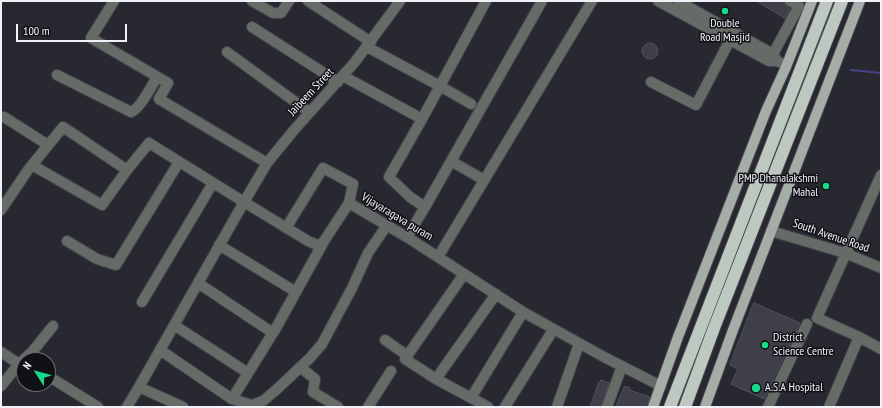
<!DOCTYPE html>
<html>
<head>
<meta charset="utf-8">
<style>
  body { margin:0 }
  #map { position:relative; width:882px; height:408px; overflow:hidden; background:#282831; font-family:"PT Sans Narrow",sans-serif }
  canvas { display:block }
  .frame { position:absolute; inset:0; border:2px solid #f1f2f8; pointer-events:none }
  .north { position:absolute; left:16px; top:352px; width:40px; height:40px; box-sizing:border-box; background:#111115; border:1px solid #6b6b70; border-radius:50%; rotate:306deg; font-size:11px; font-weight:700; line-height:16px; text-align:center; color:#f1f2f8 }
  .north::after { content:''; display:block; margin:auto; width:14px; height:18px; background:#17d989; clip-path:polygon(50% 0,100% 100%,50% 72%,0 100%) }
  .scale { position:absolute; left:16px; top:24px; width:111px; height:18px; box-sizing:border-box; border:2px solid #f1f2f8; border-top:0; padding-left:5px; font-size:12px; line-height:14px; white-space:nowrap; color:#f1f2f8; -webkit-text-stroke:3px #111115; paint-order:stroke }
</style>
</head>
<body>
<div id="map">
<canvas width="882" height="408"></canvas>
<div class="frame"></div>
<div class="north">N</div>
<div class="scale">100 m</div>
</div>
<script>
const g = document.querySelector('canvas').getContext('2d');
g.lineJoin = 'round';
function trace(path, color, width, dash) { g.strokeStyle = color; g.lineWidth = width; g.lineCap = dash ? 'butt' : 'round'; g.setLineDash(dash || []); g.stroke(path); }
function fill(path, color) { g.fillStyle = color; g.fill(path, 'evenodd'); }
function drawText(font, color, halo, rows, align = 'center') {
  g.font = font + ' "PT Sans Narrow",sans-serif'; g.lineWidth = 3; g.setLineDash([]); g.textBaseline = 'middle'; g.strokeStyle = halo; g.fillStyle = color; for (const [text, x, y, turn = 0] of rows) {
    g.save(); g.translate(x, y); g.rotate((+turn || 0) * Math.PI / 180); g.textAlign = isNaN(turn) ? turn : align; if (halo) g.strokeText(text, 0, 0); g.fillText(text, 0, 0); g.restore();
  }
}
const stream = new Path2D(`
  M851,70L881,73`);
const building = new Path2D(`
  M757,1H784L785,5L790,9L785,18Z
  M642 51a8 8 0 1 1 16 0a8 8 0 1 1-16 0Z
  M754,303L800,323L764,399L731,384L738,369L730,365Z
  M601,380L609,383L601,407H590L599,382H600Z
  M625,386L630,388L629,390L650,397L647,407H616Z`);
const minor = new Path2D(`
  M114,1L91,38L168,83L159,99L267,163
  M252,1L273,13H281L289,1
  M308,1L371,42
  M658,1L769,61H777L786,65
  M678,1L773,54L777,61
  M252,27L338,82
  M367,47L440,86L486,1
  M227,52L309,112
  M773,54L799,6L790,1
  M57,75L131,112C140,109 152,85 157,77
  M343,76L422,119L440,86L471,104
  M651,82L696,105L730,40
  M4,117L48,145
  M422,119L389,177L410,197L425,207
  M451,161L484,180
  M32,165L102,205L127,170
  M881,175L817,318L859,337L881,349
  M1,210L28,170L63,127L127,170L149,143L244,202L267,163L294,130L355,62L400,1
  M286,228L323,168L353,184L349,203
  M771,231L845,253L881,268
  M407,237L425,207L542,1
  M67,241L97,259L116,265L179,162
  M323,243L276,328L232,399L252,405L263,401L276,390L310,358L322,344L352,288L368,253L387,225
  M219,245L296,292
  M438,257L592,1
  M464,274L405,359L436,379L496,294
  M198,283L273,333
  M142,302L213,183
  M523,312L604,357L661,386
  M174,325L248,373
  M385,340L408,356
  M160,350L232,399
  M1,352L19,364L32,352L53,326
  M300,367L315,379L313,392L338,407
  M48,376L98,407
  M436,379L488,407
  M1,386L19,364L24,366
  M127,407L139,387
  M183,407L139,387L244,202L308,241L317,245L322,244L349,203L410,239L523,312L471,398
  M368,407L391,371
  M505,407L553,330
  M557,407L579,344
  M607,407L622,366
  M768,407L807,324
  M829,407L859,337`);
const major = new Path2D(`
  M653,407L678,337L766,111L786,67L812,1
  M705,407L733,330L860,1`);
const highway = new Path2D(`
  M670,407L827,1
  M685,407L714,328L842,1`);
const markers = [
  [725,11,4,"#17d989"],
  [826,186,4,"#17d989"],
  [765,345,4,"#17d989"],
  [756,388,5,"#17d989"]
];
const poiNames = [
  ["Double",725,24,"center"],
  ["Road Masjid",725,38,"center"],
  ["PMP Dhanalakshmi",818,179,"right"],
  ["Mahal",818,193,"right"],
  ["District",773,338],
  ["Science Centre",773,352],
  ["A.S.A Hospital",765,388]
];
const streetNames = [
  ["Jaibeem Street",311,92,-47],
  ["Vijayaragava puram",397,217,31],
  ["South Avenue Road",831,236,19]
];
trace(stream, '#484187', 2);
fill(building, '#3f3f49');
trace(building, '#52525c', 1);
trace(minor, '#44444d', 12);
trace(major, '#44444d', 12);
trace(highway, '#44444d', 14);
trace(minor, '#666b68', 10);
trace(major, '#a4ada7', 10);
trace(highway, '#bcc8c0', 12);
for (const [x, y, r, color] of markers) { const dot = new Path2D(); dot.arc(x, y, r, 0, 2 * Math.PI); g.fillStyle = color; g.fill(dot); trace(dot, '#111115', 1.5); }
drawText('12px', '#f1f2f8', '#111115', poiNames, 'left');
drawText('12px', '#f1f2f8', '#111115', streetNames);
</script>
</body>
</html>
